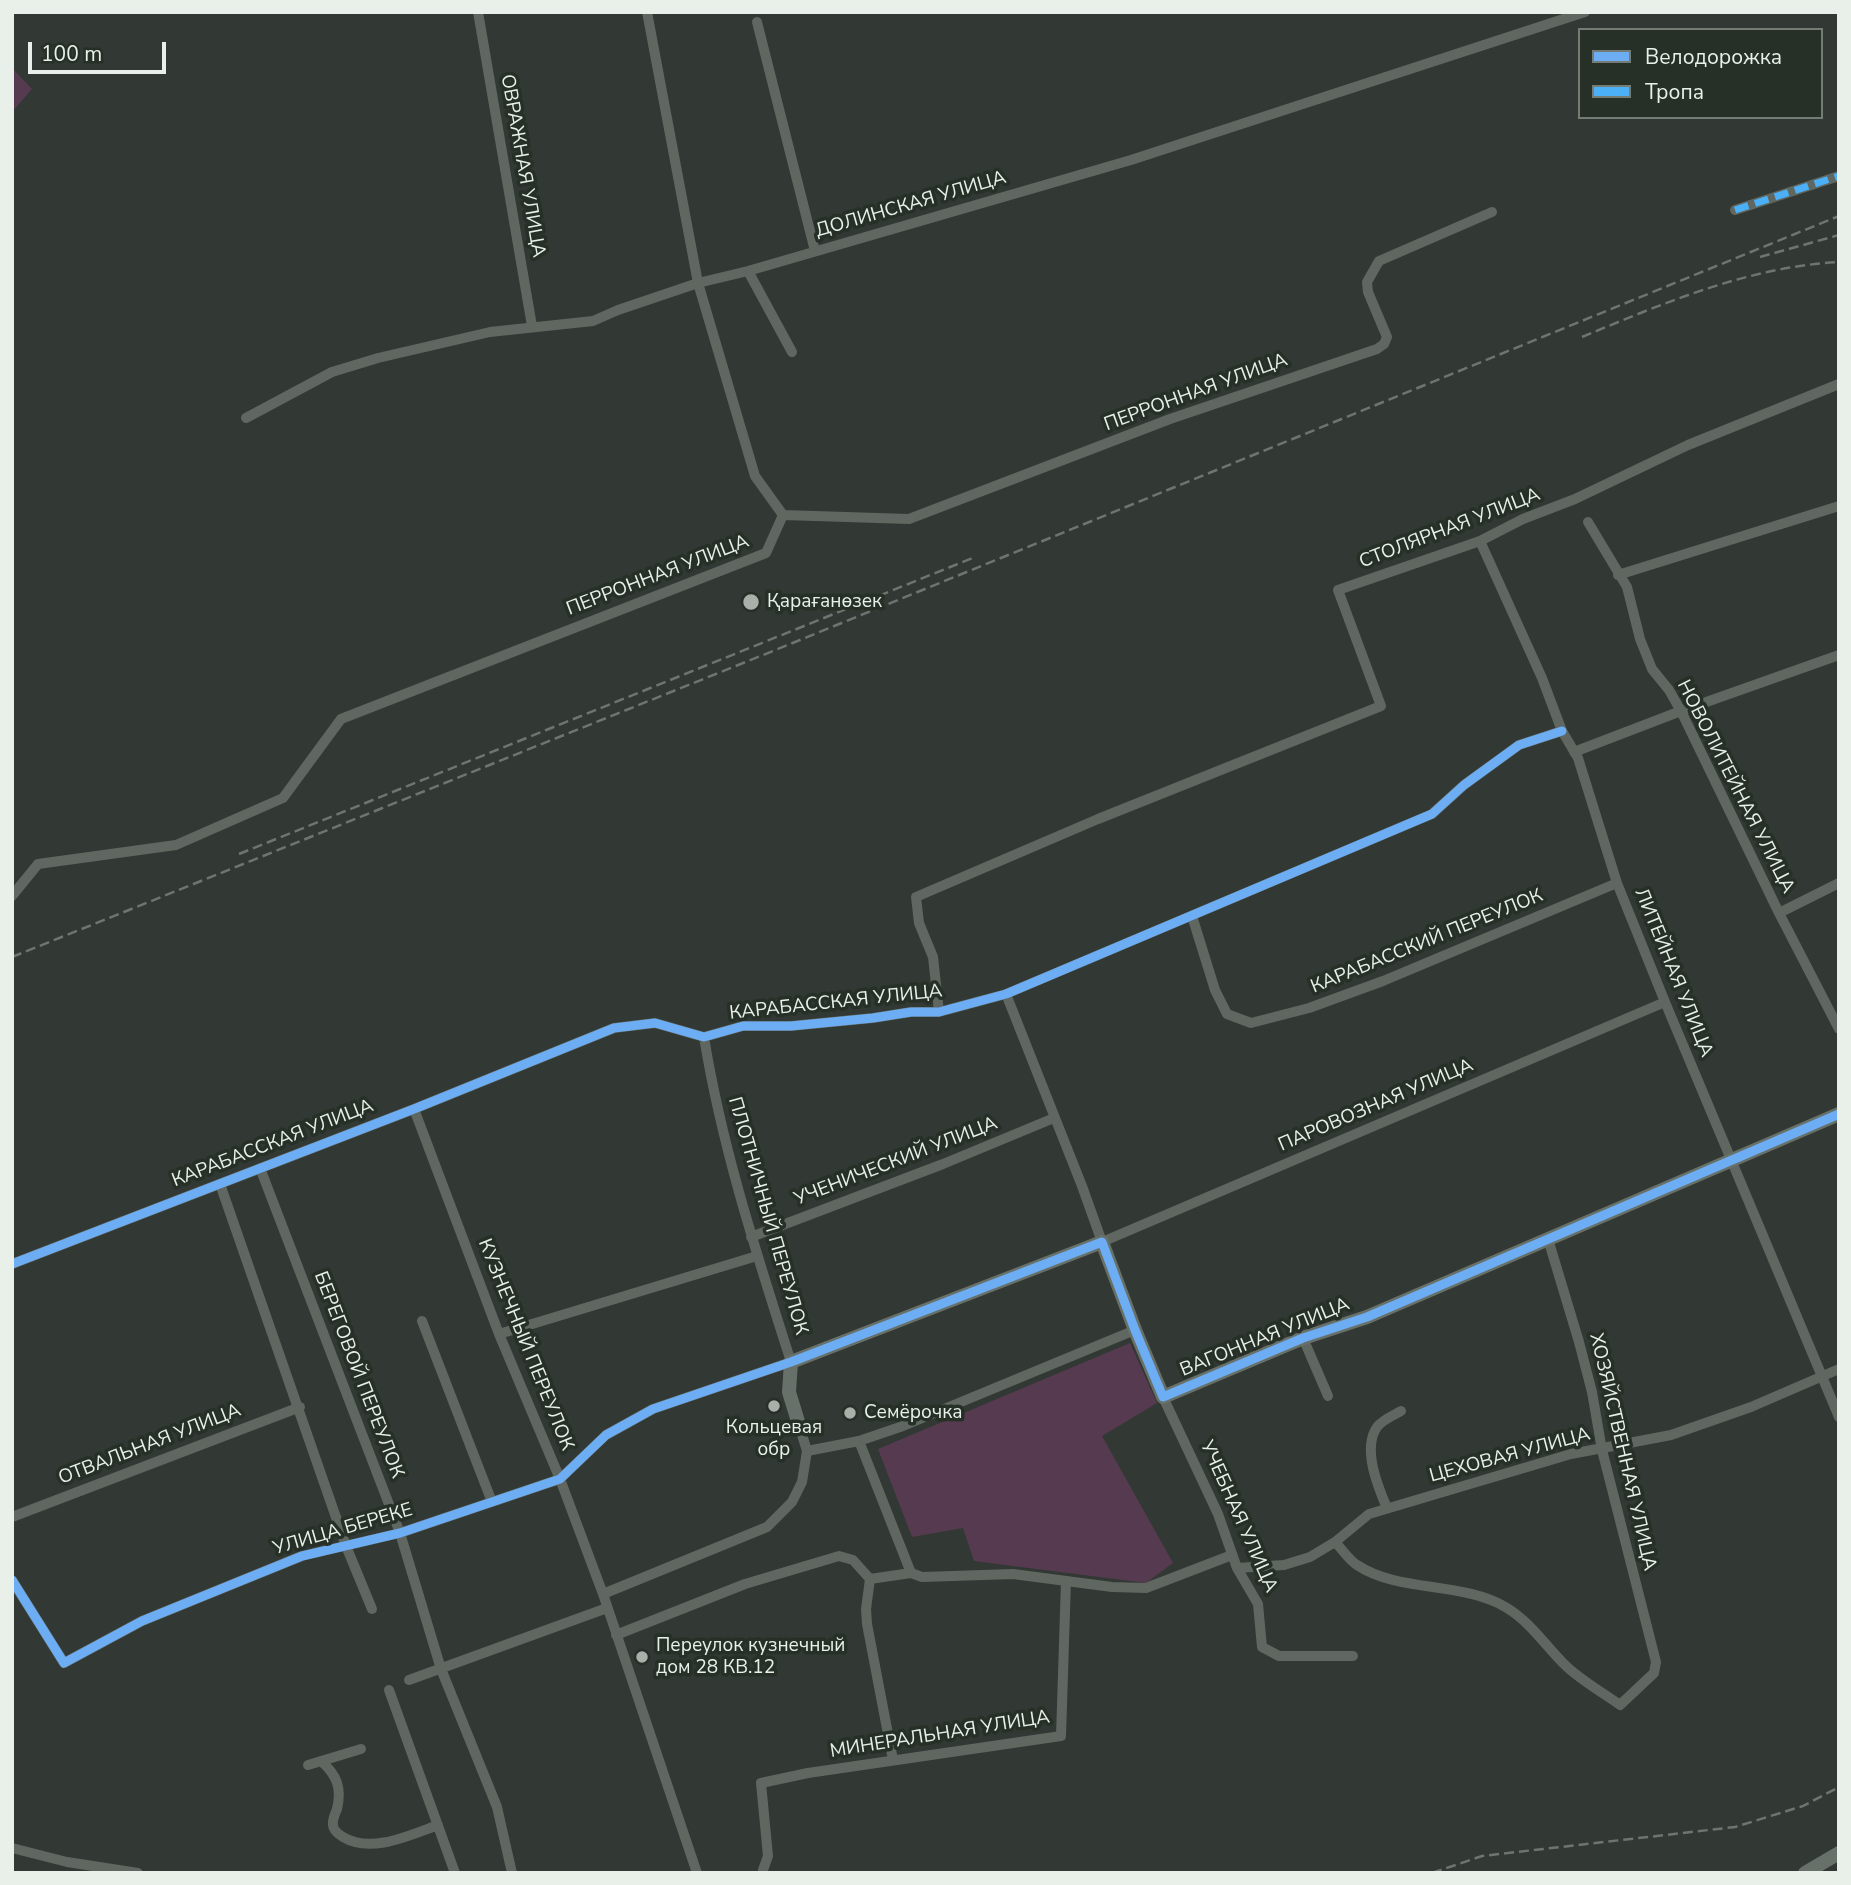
<!DOCTYPE html>
<html>
<head>
<meta charset="utf-8">
<style>
  body { margin:0 }
  #map { position:relative; width:1851px; height:1885px; overflow:hidden; background:#323833; font-family:"Nunito Sans",sans-serif }
  canvas { display:block }
  .frame { position:absolute; inset:0; border:14px solid #e9efe9; pointer-events:none }
  .legend { position:absolute; left:1578px; top:28px; width:245px; height:91px; box-sizing:border-box; background:#263027; border:2px solid #747c75; margin:0; padding:9px 12px; list-style:none; font-size:21px; color:#e9efe9 }
  .legend li { display:flex; align-items:center; gap:14px; height:35px }
  .legend b { width:35px; border:2px solid #747c75 }
  .scale { position:absolute; left:28px; top:42px; width:138px; height:32px; box-sizing:border-box; border:4px solid #e9efe9; border-top:0; padding-left:9px; font-size:21px; line-height:24px; white-space:nowrap; color:#e9efe9; -webkit-text-stroke:5px #263027; paint-order:stroke }
</style>
</head>
<body>
<div id="map">
<canvas width="1851" height="1885"></canvas>
<div class="frame"></div>
<ul class="legend">
<li><b style="height:9px;background:#6dadf4"></b>Велодорожка</li>
<li><b style="height:9px;background:#4cb0f7"></b>Тропа</li>
</ul>
<div class="scale">100 m</div>
</div>
<script>
const g = document.querySelector('canvas').getContext('2d');
g.lineJoin = 'round';
function fill(path, color) { g.fillStyle = color; g.fill(path, 'evenodd'); }
function trace(path, color, width, dash) { g.strokeStyle = color; g.lineWidth = width; g.lineCap = dash ? 'butt' : 'round'; g.setLineDash(dash || []); g.stroke(path); }
function drawText(font, color, halo, rows, align = 'center') {
  g.font = font + ' "Nunito Sans",sans-serif'; g.lineWidth = 7; g.setLineDash([]); g.textBaseline = 'middle'; g.strokeStyle = halo; g.fillStyle = color; for (const [text, x, y, turn = 0] of rows) {
    g.save(); g.translate(x, y); g.rotate((+turn || 0) * Math.PI / 180); g.textAlign = isNaN(turn) ? turn : align; if (halo) g.strokeText(text, 0, 0); g.fillText(text, 0, 0); g.restore();
  }
}
const green = new Path2D(`
  M12,68L32,89L12,112Z
  M1130,1343L1157,1403L1102,1436L1173,1563L1146,1583L974,1561L963,1528L912,1537L878,1449Z`);
const street = new Path2D(`
  M478,12L532,326
  M647,12L698,283L755,476L783,515
  M757,22L815,251
  M1735,210L1839,176
  M748,271L792,352
  M246,418L332,372L378,358L490,332L593,321L618,310L698,283L748,271L1131,160L1585,12
  M783,515L909,519L1170,419L1377,349L1384,344L1387,337L1368,292L1367,282L1379,261L1492,212
  M1588,522L1627,587L1640,639L1652,669L1669,690L1681,711L1779,913L1839,1029
  M1480,541L1542,678L1562,731L1578,758L1617,883L1665,1002L1839,1417
  M1618,575L1839,506
  M1574,752L1681,711L1839,655
  M12,896L38,864L176,845L283,798L341,719L766,553L783,515
  M1779,913L1839,883
  M1192,916L1215,990L1227,1014L1251,1023L1309,1008L1383,981L1617,883
  M1006,994L1082,1186L1102,1242L1665,1002
  M939,1012L933,957L919,923L916,897L1098,819L1381,706L1338,590L1480,541L1523,519L1575,499L1688,445L1839,384
  M414,1109L499,1334L560,1479L603,1594L697,1873
  M260,1168L400,1533L441,1669L497,1807L512,1873
  M220,1184L346,1546L372,1609
  M751,1237L943,1164L1054,1118
  M12,1264L414,1109L614,1028L655,1023L704,1037L743,1026H791L873,1018L911,1012H939L1006,994L1432,814L1464,785L1519,745L1562,731
  M422,1321L492,1502
  M499,1334L757,1256
  M1303,1338L1328,1396
  M1163,1397L1218,1514L1237,1568L1258,1604L1262,1647L1279,1656H1353
  M859,1441L911,1573
  M807,1451L859,1441L903,1426L1135,1330
  M1387,1508C1378,1487 1362,1449 1377,1427C1382,1420 1394,1415 1401,1411
  M12,1517L300,1407
  M1335,1542C1342,1549 1349,1560 1357,1565C1399,1593 1463,1581 1507,1608C1530,1622 1545,1645 1564,1664C1580,1680 1602,1692 1620,1705L1654,1673L1656,1662L1602,1450L1592,1392L1579,1342L1548,1239
  M1237,1568L1284,1565L1310,1557L1335,1542L1369,1514L1571,1454L1671,1435L1751,1407L1839,1369
  M911,1573L922,1577L1013,1574L1112,1587L1146,1588L1232,1555
  M12,1580L64,1663L142,1621L302,1556L400,1533L560,1479L606,1435L653,1409L791,1362C757,1255 722,1148 704,1037
  M603,1594L767,1527L792,1502L802,1482L807,1451L800,1428
  M616,1635L745,1584L839,1556L853,1560L870,1579
  M409,1680L607,1608
  M389,1690L455,1873
  M893,1760L867,1624L866,1609L870,1579L911,1573
  M321,1761C337,1775 342,1788 337,1809C335,1814 332,1820 333,1825C333,1830 338,1834 343,1837C371,1854 410,1835 438,1825
  M308,1765L361,1749
  M12,1848L67,1862L138,1873
  M763,1870L768,1856L761,1783L808,1773L1061,1736L1066,1581`);
const secondary = new Path2D(`
  M800,1428L789,1392L791,1362L1102,1242L1135,1330L1163,1397L1303,1338L1367,1317L1839,1114
  M1805,1873L1839,1853`);
const rail = new Path2D(`
  M1760,257L1839,235
  M1582,337C1664,303 1748,267 1839,262
  M239,854L975,557
  M12,957L773,651L1839,216
  M1432,1873L1482,1856L1735,1827L1803,1806L1839,1787`);
const quiet = new Path2D(`
  M1735,210L1839,176`);
const cycleway = new Path2D(`
  M12,1264L414,1109L614,1028L655,1023L704,1037L743,1026H791L873,1018L911,1012H939L1006,994L1432,814L1464,785L1519,745L1562,731
  M12,1580L64,1663L142,1621L302,1556L400,1533L560,1479L606,1435L653,1409L791,1362L1102,1242L1135,1330L1163,1397L1303,1338L1367,1317L1839,1114`);
const markers = [
  [751,602,9,"#a9afa9"],
  [774,1406,7,"#a9afa9"],
  [850,1413,7,"#a9afa9"],
  [642,1657,7,"#a9afa9"]
];
const streetNames = [
  ["ОВРАЖНАЯ УЛИЦА",522,166,80],
  ["ДОЛИНСКАЯ УЛИЦА",911,205,-16],
  ["ПЕРРОННАЯ УЛИЦА",1196,393,-20],
  ["СТОЛЯРНАЯ УЛИЦА",1450,529,-21],
  ["ПЕРРОННАЯ УЛИЦА",658,576,-21],
  ["НОВОЛИТЕЙНАЯ УЛИЦА",1735,787,63],
  ["КАРАБАССКИЙ ПЕРЕУЛОК",1427,942,-22],
  ["ЛИТЕЙНАЯ УЛИЦА",1673,973,68],
  ["КАРАБАССКАЯ УЛИЦА",836,1003,-6],
  ["ПАРОВОЗНАЯ УЛИЦА",1376,1106,-23],
  ["КАРАБАССКАЯ УЛИЦА",273,1144,-21],
  ["УЧЕНИЧЕСКИЙ УЛИЦА",896,1162,-21],
  ["ПЛОТНИЧНЫЙ ПЕРЕУЛОК",767,1216,74],
  ["ВАГОННАЯ УЛИЦА",1265,1338,-22],
  ["КУЗНЕЧНЫЙ ПЕРЕУЛОК",525,1345,68],
  ["БЕРЕГОВОЙ ПЕРЕУЛОК",358,1375,69],
  ["ОТВАЛЬНАЯ УЛИЦА",150,1445,-21],
  ["ХОЗЯЙСТВЕННАЯ УЛИЦА",1622,1452,77],
  ["ЦЕХОВАЯ УЛИЦА",1510,1456,-15],
  ["УЧЕБНАЯ УЛИЦА",1238,1517,66],
  ["УЛИЦА БЕРЕКЕ",343,1530,-16],
  ["МИНЕРАЛЬНАЯ УЛИЦА",940,1735,-9]
];
const poiNames = [
  ["Қарағанөзек",767,602],
  ["Семёрочка",864,1413],
  ["Кольцевая",774,1428,"center"],
  ["обр",774,1450,"center"],
  ["Переулок кузнечный",656,1646],
  ["дом 28 КВ.12",656,1668]
];
fill(green, '#563b50');
trace(street, '#5f6760', 10);
trace(secondary, '#687169', 14);
trace(rail, '#6e746e', 2.5, [10, 5]);
trace(quiet, '#4cb0f7', 7, [14, 7]);
trace(cycleway, '#6dadf4', 9);
for (const [x, y, r, color] of markers) { const dot = new Path2D(); dot.arc(x, y, r, 0, 2 * Math.PI); g.fillStyle = color; g.fill(dot); trace(dot, '#263027', 2.5); }
drawText('19px', '#e9efe9', '#263027', streetNames);
drawText('19px', '#e9efe9', '#263027', poiNames, 'left');
</script>
</body>
</html>
